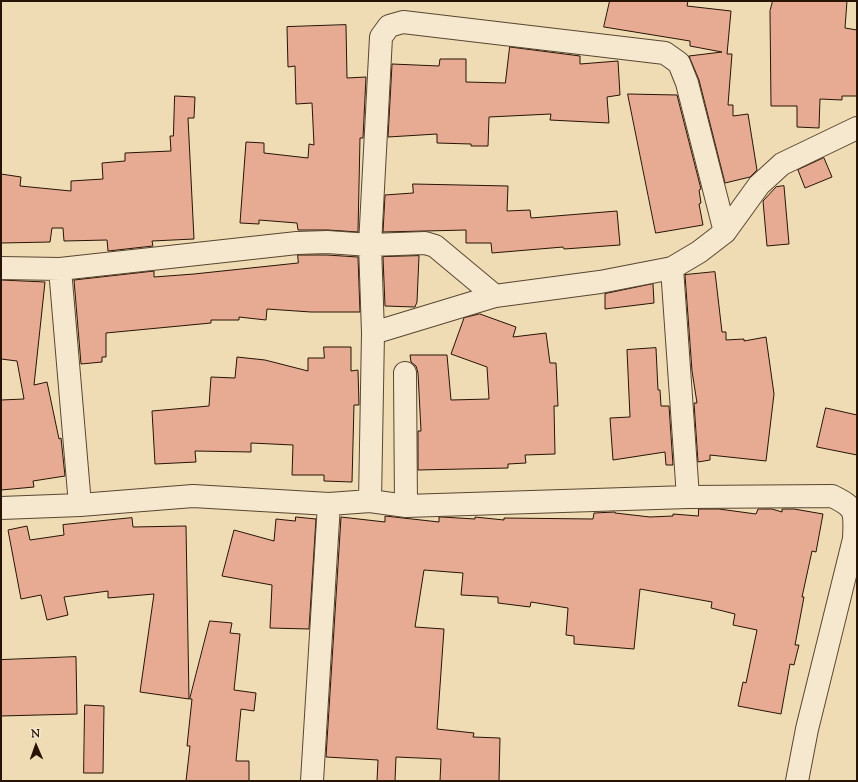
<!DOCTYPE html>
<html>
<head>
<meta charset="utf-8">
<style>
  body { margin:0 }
  #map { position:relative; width:858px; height:782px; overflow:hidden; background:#efdcb4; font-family:"Sorts Mill Goudy",serif }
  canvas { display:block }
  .frame { position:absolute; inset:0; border:2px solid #271405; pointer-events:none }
  .north { position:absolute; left:16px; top:726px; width:40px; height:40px; -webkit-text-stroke:3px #f5e8ce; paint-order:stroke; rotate:358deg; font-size:11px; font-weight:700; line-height:16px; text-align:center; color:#271405 }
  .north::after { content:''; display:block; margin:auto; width:14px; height:18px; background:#271405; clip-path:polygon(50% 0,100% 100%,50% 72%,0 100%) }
</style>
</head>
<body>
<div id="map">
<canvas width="858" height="782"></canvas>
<div class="frame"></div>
<div class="north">N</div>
</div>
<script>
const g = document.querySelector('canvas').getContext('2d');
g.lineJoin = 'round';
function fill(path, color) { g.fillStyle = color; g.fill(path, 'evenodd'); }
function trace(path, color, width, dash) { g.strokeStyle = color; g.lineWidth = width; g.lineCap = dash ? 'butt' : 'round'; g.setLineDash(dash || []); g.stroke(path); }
const building = new Path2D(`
  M610,1H688L687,6L731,11L727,54H732L728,105H733V116L748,114L757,170L750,177L725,183L699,80L689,56L722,52L690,46V41L604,27Z
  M773,1H847L845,28L857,30V96H842V100L820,99L819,128L797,127V106H771L770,11Z
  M346,25L347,78L366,77L363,138H360L358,232L328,230H298L297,223L259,220V224L240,223L246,142L264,143V153L308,158L309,144L314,145L312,103L296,104L295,66L288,67L287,27Z
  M510,47L580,56V64L618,61L620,95L607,97L609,123L550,120L551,114L489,117L488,146H471V144L437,143V134L388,137L392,64L439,66L440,59H466V82L505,83Z
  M628,94L677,95L701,189L699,190L701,203L699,204L703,225L656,233Z
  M175,96L195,97L194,118H188L194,239L152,241L153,246L108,251L107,240L64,241L63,228H52L50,242L1,243V174L21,177L20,186L71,191V181L103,179L102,163L125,161V153L171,151L170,136H173Z
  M824,158L832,177L805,188L798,170Z
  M413,184L508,186L507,211L530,210L531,218L617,211L620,245L564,249L563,247L492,253L491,243H466V230L383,232L385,195L413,193Z
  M784,186L789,244L767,246L763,201L776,187Z
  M298,255H327L358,257L360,312H311L267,309L266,320L239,317V320H211V323L106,333V357H102V362L81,364L74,280L154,271V277L194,274L298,263Z
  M419,256L417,302L415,307L385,306L383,257Z
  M715,272L722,332H726V340L744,339V341L766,337L774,394L766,461L710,455V460L698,462L694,403H697L692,371L685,275Z
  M1,280L45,282L34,385L47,382L59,439L61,438L65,476L33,481L34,487L1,490V400L24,399L17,361L1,359Z
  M653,284L654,303L605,309V294Z
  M480,314L516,327L513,337L546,333L550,363H556L558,406H554L555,454L525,455L526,463L508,464V468L418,470V431H421L418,373L416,366L411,362L410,355H447L451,400L489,399L487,367L451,354L464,318Z
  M324,347H351V371L358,370L359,405H354L352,482L324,481V475H292L293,445L251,443V452L195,451L196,462L155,464L152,411L209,406L211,377L235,378L237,357L265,360L308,371V358H324Z
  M656,348L658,390H660L661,406H669L673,465H666L665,452L613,460L610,418L630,417L627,350Z
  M826,408L857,415V455L817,447Z
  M699,509H719L756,514L758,509H772L782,512V509H794L823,514L816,552L812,551L802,597H804L795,645H799L794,665L790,664L781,714L738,706L743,682L746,683L757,630L733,625L735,614L711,608L712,602L640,589L634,649L574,644V636L566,635L568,608L531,602L530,607L498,603V597L461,595L463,573L424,570L415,627L444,629L437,729L474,733L473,737L500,738L499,781H440L441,759L396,757L395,781H377L378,760L326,757L341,517L385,522V516L439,522V517H442L475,519V517L504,520V518L593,519L594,513L615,512V513L650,517L673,516V514L698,516Z
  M296,517L316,519L309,629L270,628L272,585L222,576L234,530L274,541L276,519L295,521Z
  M132,518L133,527L186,526L189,699L140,692L154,594L108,598V591L64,597L68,615L47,620L41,595L21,599L8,530L27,526L30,540L64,535L63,525Z
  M210,621L232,623L230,633L240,634L234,690L256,693L254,711L241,709L236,761H249V781H186L190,746H187L192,699H190Z
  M76,657L77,714L1,716V660Z
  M85,705L104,706L103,773H84Z`);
const minor = new Path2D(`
  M1,268L60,269L297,243L327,242L370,245L381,37L389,26L403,22L665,53L679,63L687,83L725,232
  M672,268L688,497
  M60,269L80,505
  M373,333L495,296L600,282L672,268L699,252L725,232L759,185L782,164L857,128
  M405,373L406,506
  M370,501L373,333L370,245L425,243L435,246L495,296
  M1,508L80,505L193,496L329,504L370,501L406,506L688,497L832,496C857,508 855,512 854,539L807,729L797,781
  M312,781L329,504`);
fill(building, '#e7aa92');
trace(building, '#271405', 1);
trace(minor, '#594631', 24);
trace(minor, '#f5e8ce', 22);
</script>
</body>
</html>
